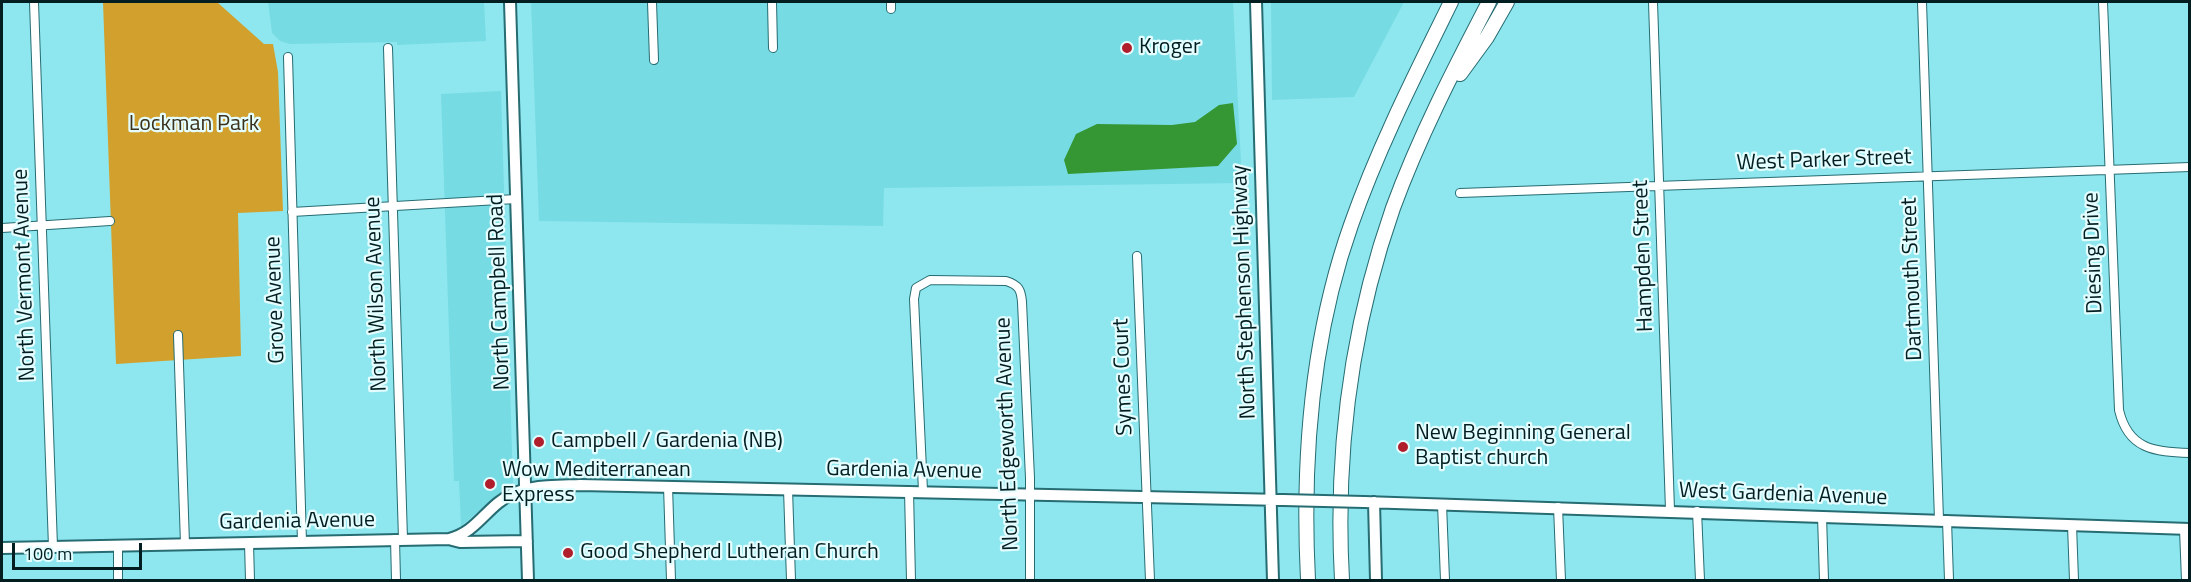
<!DOCTYPE html>
<html>
<head>
<meta charset="utf-8">
<style>
  body { margin:0 }
  #map { position:relative; width:2191px; height:582px; overflow:hidden; background:#8ee7ef; font-family:"Titillium Web",sans-serif }
  canvas { display:block }
  .frame { position:absolute; inset:0; border:3px solid #021e21; pointer-events:none }
  .scale { position:absolute; left:12px; top:543px; width:130px; height:27px; box-sizing:border-box; border:3px solid #021e21; border-top:0; padding-left:8px; font-size:18px; line-height:21px; white-space:nowrap; color:#021e21; -webkit-text-stroke:4px #e4fdff; paint-order:stroke }
</style>
</head>
<body>
<div id="map">
<canvas width="2191" height="582"></canvas>
<div class="frame"></div>
<div class="scale">100 m</div>
</div>
<script>
const g = document.querySelector('canvas').getContext('2d');
g.lineJoin = 'round';
function fill(path, color) { g.fillStyle = color; g.fill(path, 'evenodd'); }
function trace(path, color, width, dash) { g.strokeStyle = color; g.lineWidth = width; g.lineCap = dash ? 'butt' : 'round'; g.setLineDash(dash || []); g.stroke(path); }
function drawText(font, color, halo, rows, align = 'center') {
  g.font = font + ' "Titillium Web",sans-serif'; g.lineWidth = 4.5; g.setLineDash([]); g.textBaseline = 'middle'; g.strokeStyle = halo; g.fillStyle = color; for (const [text, x, y, turn = 0] of rows) {
    g.save(); g.translate(x, y); g.rotate((+turn || 0) * Math.PI / 180); g.textAlign = isNaN(turn) ? turn : align; if (halo) g.strokeText(text, 0, 0); g.fillText(text, 0, 0); g.restore();
  }
}
const built = new Path2D(`
  M268,2H484L486,41L397,45V42L290,44L280,41L272,33Z
  M531,2H1233L1242,183L884,188L883,226L539,221Z
  M1271,2H1404L1354,97L1272,100Z
  M501,91L513,483L461,526L459,481H454L441,94Z`);
const green = new Path2D(`
  M103,2H217L264,44H273L278,72L283,211L238,213L241,356L116,364Z`);
const water = new Path2D(`
  M1233,103L1237,144L1218,166L1068,174L1064,160L1076,134L1097,124L1172,125L1195,122L1219,105Z`);
const street = new Path2D(`
  M34,2L53,547
  M652,2L654,60
  M772,2L773,48
  M891,2V9
  M1653,2L1670,510
  M1922,2L1939,520
  M2103,2L2119,410C2128,449 2154,452 2190,453
  M388,48L403,539
  M288,57L302,542
  M1460,193L2190,167
  M292,212L516,199
  M2,228L110,221
  M1137,256L1150,580
  M178,335L185,544
  M668,486L671,580
  M788,489L791,580
  M909,491L911,580
  M923,491L914,299L916,288L930,280L1006,281C1019,285 1021,290 1022,302L1030,478V580
  M1442,504L1445,580
  M1558,507L1561,580
  M1697,511L1700,580
  M1822,516L1824,580
  M1947,520L1949,580
  M2072,525L2074,580
  M2184,529L2186,580
  M395,539L396,580
  M249,543L250,580
  M118,546V580`);
const secondary = new Path2D(`
  M510,2L528,580
  M1256,2L1273,580
  M1364,502L2190,529
  M1374,502L1376,580
  M452,540L460,542L527,541
  M2,548L449,539C472,533 481,517 498,503C521,484 552,486 580,485L1283,500`);
const highway = new Path2D(`
  M1460,74L1487,37L1507,2
  M1308,580C1302,462 1311,338 1351,225C1378,148 1415,75 1451,2
  M1342,580C1335,454 1351,328 1393,208C1419,137 1454,69 1489,2`);
const secondaryBridge = new Path2D(`
  M1283,500L1364,502`);
const markers = [
  [1127,48,6,"#b01d2b"],
  [539,442,6,"#b01d2b"],
  [1403,447,6,"#b01d2b"],
  [490,484,6,"#b01d2b"],
  [568,553,6,"#b01d2b"]
];
const poiNames = [
  ["Kroger",1139,48],
  ["New Beginning General",1415,434],
  ["Baptist church",1415,459],
  ["Campbell / Gardenia (NB)",551,442],
  ["Wow Mediterranean",502,471],
  ["Express",502,496],
  ["Good Shepherd Lutheran Church",580,553]
];
const parkNames = [
  ["Lockman Park",194,125]
];
const streetNames = [
  ["West Parker Street",1824,161,-2],
  ["Diesing Drive",2094,253,-92],
  ["Hampden Street",1644,256,-92],
  ["North Vermont Avenue",25,275,-92],
  ["Dartmouth Street",1913,279,-92],
  ["North Campbell Road",500,292,-92],
  ["North Stephenson Highway",1245,292,-92],
  ["North Wilson Avenue",377,294,-92],
  ["Grove Avenue",276,300,-92],
  ["Symes Court",1124,377,-92],
  ["North Edgeworth Avenue",1008,434,-92],
  ["Gardenia Avenue",904,471,1],
  ["West Gardenia Avenue",1783,495,2],
  ["Gardenia Avenue",297,522,-1]
];
fill(built, '#77dbe4');
fill(green, '#d2a02d');
fill(water, '#349733');
trace(street, '#266c72', 10);
trace(secondary, '#266c72', 14);
trace(highway, '#266c72', 16);
trace(street, '#fff', 8);
trace(secondary, '#fff', 10);
trace(highway, '#fff', 14);
trace(secondaryBridge, '#266c72', 14, []);
trace(secondaryBridge, '#fff', 10);
for (const [x, y, r, color] of markers) { const dot = new Path2D(); dot.arc(x, y, r, 0, 2 * Math.PI); g.fillStyle = color; g.fill(dot); trace(dot, '#e4fdff', 2); }
drawText('22px', '#021e21', '#e4fdff', poiNames, 'left');
drawText('22px', '#3c311a', '#e4fdff', parkNames);
drawText('22px', '#021e21', '#e4fdff', streetNames);
</script>
</body>
</html>
